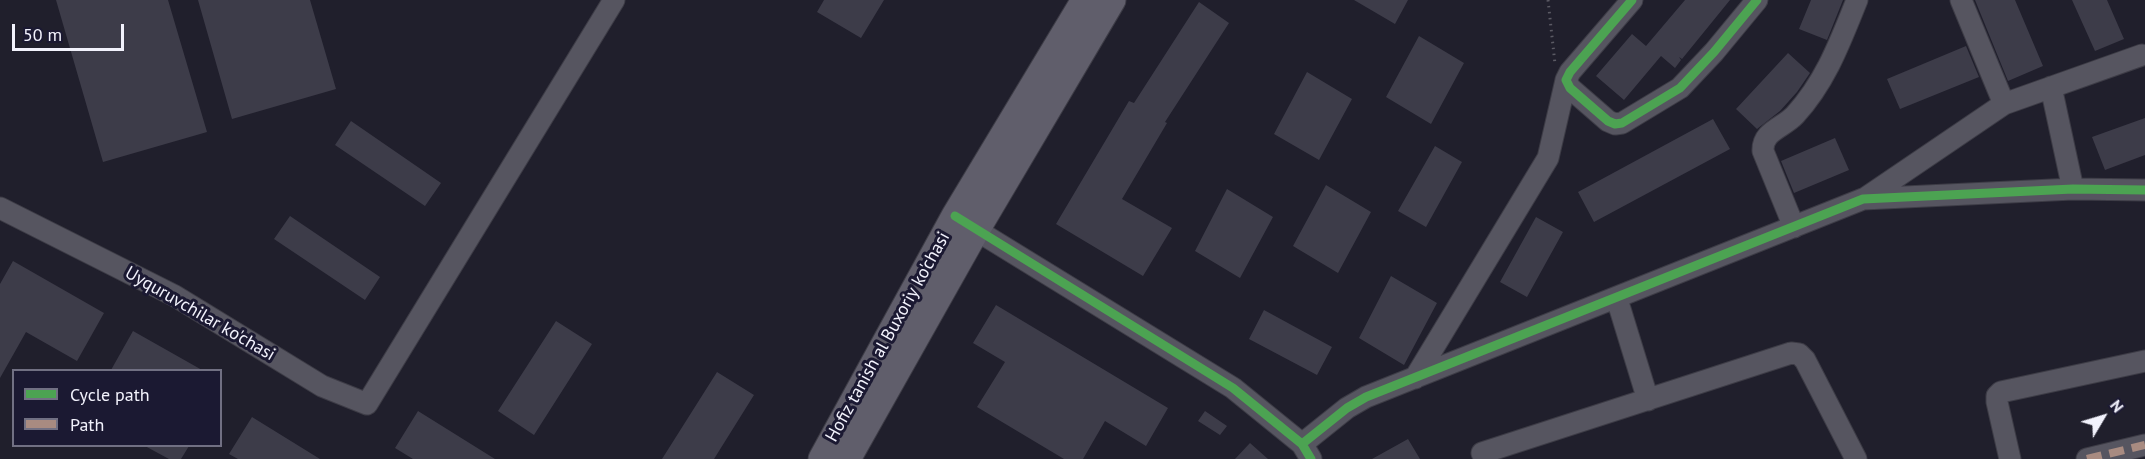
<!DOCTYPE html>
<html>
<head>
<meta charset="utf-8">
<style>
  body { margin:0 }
  #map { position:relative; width:2145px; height:459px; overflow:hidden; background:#201f2c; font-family:"PT Sans",sans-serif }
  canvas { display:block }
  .legend { position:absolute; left:12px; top:369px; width:210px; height:78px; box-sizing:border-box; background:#1b1932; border:2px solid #717083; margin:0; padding:8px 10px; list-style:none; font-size:18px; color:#f2f2fc }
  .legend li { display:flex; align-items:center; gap:12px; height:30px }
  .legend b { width:30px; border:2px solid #717083 }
  .north { position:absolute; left:2073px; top:387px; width:60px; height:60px; -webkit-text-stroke:4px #1b1932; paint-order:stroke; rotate:52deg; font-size:16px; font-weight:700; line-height:24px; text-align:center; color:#f2f2fc }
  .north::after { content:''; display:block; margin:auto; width:21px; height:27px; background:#f2f2fc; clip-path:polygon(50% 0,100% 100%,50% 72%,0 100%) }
  .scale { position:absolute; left:12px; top:24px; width:112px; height:27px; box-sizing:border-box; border:3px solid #f2f2fc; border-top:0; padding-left:8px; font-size:18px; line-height:21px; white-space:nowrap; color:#f2f2fc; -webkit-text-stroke:4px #1b1932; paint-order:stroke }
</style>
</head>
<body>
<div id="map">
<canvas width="2145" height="459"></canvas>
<ul class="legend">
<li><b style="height:8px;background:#4ca352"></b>Cycle path</li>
<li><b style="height:8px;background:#a88b81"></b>Path</li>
</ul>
<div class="north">N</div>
<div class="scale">50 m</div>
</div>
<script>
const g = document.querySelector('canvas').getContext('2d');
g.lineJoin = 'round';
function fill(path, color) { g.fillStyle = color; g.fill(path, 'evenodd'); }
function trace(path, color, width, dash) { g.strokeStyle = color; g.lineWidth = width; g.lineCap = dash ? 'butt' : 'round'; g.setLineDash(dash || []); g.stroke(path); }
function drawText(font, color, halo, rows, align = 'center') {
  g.font = font + ' "PT Sans",sans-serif'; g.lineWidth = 6; g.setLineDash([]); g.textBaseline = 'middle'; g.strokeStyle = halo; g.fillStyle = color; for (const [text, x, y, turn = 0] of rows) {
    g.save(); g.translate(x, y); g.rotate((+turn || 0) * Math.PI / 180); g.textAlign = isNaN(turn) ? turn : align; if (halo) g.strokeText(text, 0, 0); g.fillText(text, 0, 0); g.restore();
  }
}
const building = new Path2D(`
  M56,0H168L207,132L103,162Z
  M198,0H310L336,89L232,119Z
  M824,0H884L861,38L817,12Z
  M1354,0H1408L1395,24Z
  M1685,0H1730L1682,59L1679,57L1681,60L1675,68L1661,56L1624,100L1596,76L1632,34L1646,46Z
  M1811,0H1843L1827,40L1799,29Z
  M1975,0H2015L2043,66L2008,81Z
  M2072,0H2107L2124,39L2095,51Z
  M1199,2L1229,23L1165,122L1167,123L1122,199L1172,228L1143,276L1056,224L1129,101L1134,103Z
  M1419,36L1464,63L1431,124L1386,97Z
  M1966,46L1979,77L1900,109L1887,79Z
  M1788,53L1810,73L1797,92L1780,111L1757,129L1736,109Z
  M1307,72L1352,99L1319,160L1274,134Z
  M2145,118V155L2105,170L2092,137Z
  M1713,119L1730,149L1594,222L1578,192Z
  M351,121L441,183L425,206L335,145Z
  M1835,138L1849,170L1794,193L1781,161Z
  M1435,146L1462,162L1426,227L1398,211Z
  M1326,185L1371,212L1338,273L1293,246Z
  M1227,189L1273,217L1240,278L1195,251Z
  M290,216L380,277L365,300L274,239Z
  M1536,217L1563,232L1527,297L1500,282Z
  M13,261L104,313L77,361L26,332L0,378V284Z
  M1391,276L1437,303L1404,365L1359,338Z
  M996,305L1168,408L1146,446L1105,421L1083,459H1064L977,407L1005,362L973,343Z
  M1264,310L1332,347L1317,375L1249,339Z
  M556,321L592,344L534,435L498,411Z
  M133,331L202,370H111Z
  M717,372L754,395L714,459H662Z
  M418,411L495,459H413L395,448Z
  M1205,411L1227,426L1220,435L1198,421Z
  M252,417L320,459H238L229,454Z
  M1408,439L1420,459H1372Z
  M1250,443L1268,459H1235Z
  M145,446H189L181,459H169Z`);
const path = new Path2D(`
  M1548,0L1555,64`);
const minor = new Path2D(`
  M1632,0L1570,72L1566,80L1570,88L1608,121L1615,124L1622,123L1680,88L1714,52L1757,0
  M1961,0L2004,104
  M2051,87L2073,189
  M1864,199L2004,104L2142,55
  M0,208L175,296L322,386L367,404L614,0
  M963,222L1233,388L1302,444L1311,459
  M1794,227L1763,151C1762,131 1783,128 1795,115C1826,81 1840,42 1857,0
  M1617,299L1648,400
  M1415,378L1548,158L1566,80
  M1302,444L1347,408L1366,397L1863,199L2073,189L2145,190
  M1482,453L1791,353L1799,354L1805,360L1856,459
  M2010,459L1997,402V396L2001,392L2145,361
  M2087,459L2145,445`);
const major = new Path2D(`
  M822,459L955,216L1085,0
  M847,459L976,230L1112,0`);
const quiet = new Path2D(`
  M2087,459L2145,445`);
const cycleway = new Path2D(`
  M1632,0L1570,72L1566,80L1570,88L1608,121L1615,124L1622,123L1680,88L1714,52L1757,0
  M955,216L1233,388L1302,444L1311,459
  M1302,444L1347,408L1366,397L1863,199L2073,189L2145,190`);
const streetNames = [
  ["Uyquruvchilar ko'chasi",200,314,30],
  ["Hofiz tanish al Buxoriy ko'chasi",888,337,-61]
];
fill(building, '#3d3c49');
trace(minor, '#3d3c46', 23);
trace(major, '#3d3c46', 29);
trace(path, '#5b5a64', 3, [1.5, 4.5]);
trace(minor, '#565560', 21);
trace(major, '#605e6b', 27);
trace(quiet, '#a88b81', 8, [15, 8]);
trace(cycleway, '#4ca352', 9);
drawText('18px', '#f2f2fc', '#1b1932', streetNames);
</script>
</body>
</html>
